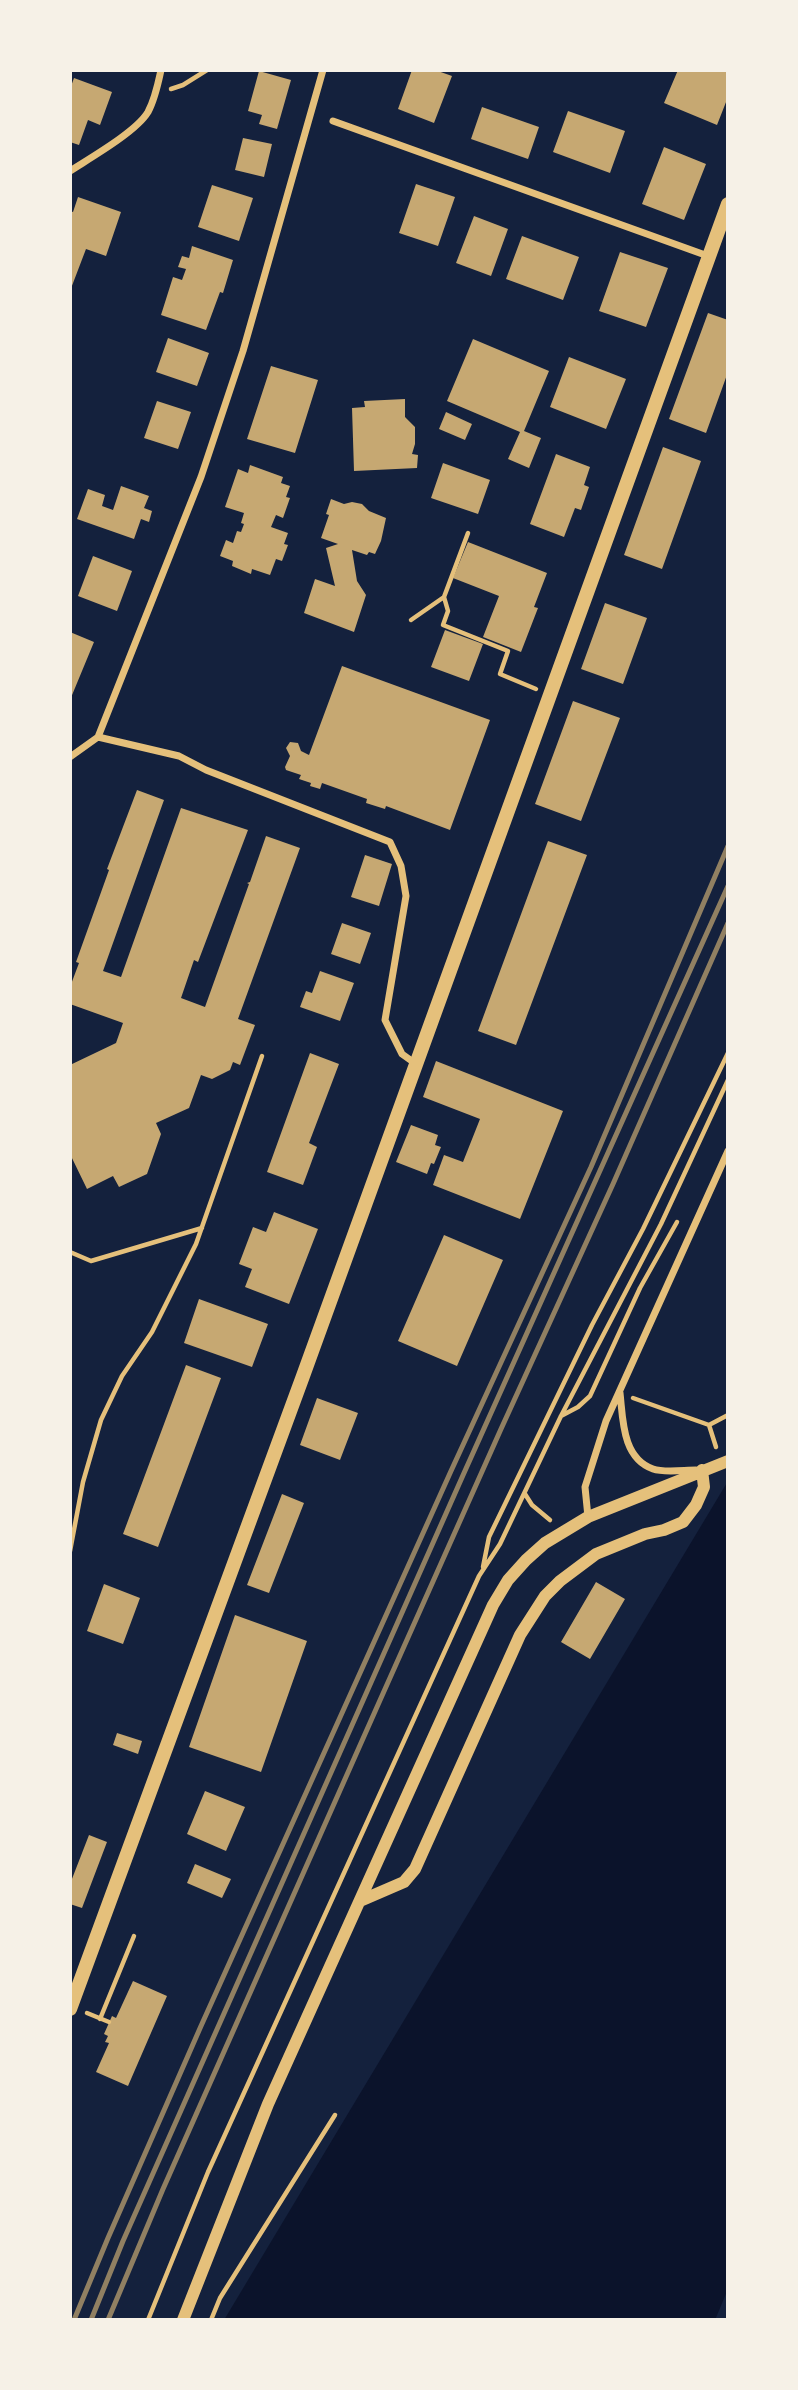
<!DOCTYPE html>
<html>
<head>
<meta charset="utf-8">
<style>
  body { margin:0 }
  #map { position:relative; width:798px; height:2390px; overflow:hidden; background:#14213d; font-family:Ubuntu,sans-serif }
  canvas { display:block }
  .frame { position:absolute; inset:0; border:72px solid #f6f1e7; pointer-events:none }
</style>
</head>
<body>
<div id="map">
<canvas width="798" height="2390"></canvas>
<div class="frame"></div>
</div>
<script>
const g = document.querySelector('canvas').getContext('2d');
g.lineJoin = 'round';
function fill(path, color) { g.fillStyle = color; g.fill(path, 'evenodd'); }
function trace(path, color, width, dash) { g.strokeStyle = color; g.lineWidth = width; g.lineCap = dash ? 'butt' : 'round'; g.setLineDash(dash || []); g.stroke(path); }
const water = new Path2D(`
  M728,1481V2289L715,2320H224Z`);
const building = new Path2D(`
  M412,70H435L452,76L434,123L398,109Z
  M678,70H728V97L717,125L664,103Z
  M259,71L291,80L277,129L259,124L262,115L248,111Z
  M74,78L112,92L100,125L88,120L79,145L70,142V89Z
  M482,107L539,127L528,159L471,139Z
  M568,111L625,131L610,173L553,152Z
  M243,138L272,144L264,177L235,170Z
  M664,147L706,164L684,220L642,204Z
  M416,184L455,197L438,246L399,233Z
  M212,185L253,198L239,241L198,227Z
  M78,197L121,212L106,256L86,249L70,291V211L73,212Z
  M474,216L508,229L491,276L456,263Z
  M522,236L579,257L563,300L506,279Z
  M192,246L233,260L223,293L220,292L206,330L161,315L173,277L182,280L186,269L178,267L182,256L189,258Z
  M620,252L668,268L646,327L599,311Z
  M708,313L728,320V372L706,433L669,419Z
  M168,338L209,353L197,386L156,372Z
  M473,339L549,371L524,431L541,438L529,468L508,459L520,432L447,401Z
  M569,357L626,379L606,429L550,407Z
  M271,366L318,380L295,453L247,439Z
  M405,399V417L415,427V444L412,454L418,455L417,468L354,471L352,408L365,407L364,401Z
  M157,401L191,412L178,449L144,438Z
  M446,412L472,424L465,440L439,429Z
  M663,447L701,461L662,569L624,555Z
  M556,454L590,467L584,485L589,487L581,510L575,508L564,537L530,524Z
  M443,463L490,480L478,514L431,498Z
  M250,465L283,477L281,483L290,486L286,497L290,498L283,518L276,515L271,527L288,533L284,544L288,545L282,561L276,559L270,575L252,569L251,574L232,566L233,561L220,556L226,540L233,543L237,531L241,532L244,524L241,523L244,513L225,507L238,469L248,473Z
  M121,486L149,496L144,508L152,511L149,522L141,519L134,539L77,519L88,489L105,495L102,506L113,510Z
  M331,499L344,504L352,502L362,504L369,511L386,518L381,541L375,554L369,552L367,555L352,550L357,581L366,595L354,632L304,613L315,579L335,586L326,548L338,544L321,538L329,515L326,514Z
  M468,542L547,573L534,607L538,608L521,652L483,637L499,596L453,578Z
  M93,556L132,571L117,611L78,596Z
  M605,603L647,618L623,684L581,669Z
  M445,630L483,644L469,681L431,667Z
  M70,632L94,642L70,700Z
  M342,666L490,720L450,830L386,806L385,809L366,803L367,799L322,783L320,789L310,786L311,783L299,779L301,775L286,770L285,767L290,756L286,748L290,742L298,743L301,751L309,755Z
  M573,701L620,718L581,821L535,804Z
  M137,790L164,800L103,971L121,977L181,808L248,830L198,962L194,960L181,998L205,1007L249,884L247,883L250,882L266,836L300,848L238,1019L255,1025L240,1065L233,1062L230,1070L212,1079L201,1075L189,1108L156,1123L161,1134L147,1174L119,1187L113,1176L87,1189L70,1154V1065L116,1043L123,1023L70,1004V987L79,963L76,962L109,870L107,869Z
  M548,841L587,855L516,1045L478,1031Z
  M365,855L392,864L379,906L351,897Z
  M342,923L371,933L360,964L331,954Z
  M320,971L354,983L340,1021L300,1007L306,991L312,993Z
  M310,1053L339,1064L309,1143L317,1147L303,1185L267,1172Z
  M436,1061L563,1111L520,1219L433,1185L444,1155L463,1162L480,1119L423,1097Z
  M411,1125L438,1135L435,1145L441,1147L434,1164L431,1163L427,1174L396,1162Z
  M274,1212L318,1229L289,1304L245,1287L252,1269L239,1264L253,1227L266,1232Z
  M444,1235L503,1260L457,1366L398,1341Z
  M199,1299L268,1324L252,1367L184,1343Z
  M186,1365L221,1378L158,1547L123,1534Z
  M317,1398L358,1413L340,1460L300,1445Z
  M282,1494L304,1503L269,1593L247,1585Z
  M596,1582L625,1599L590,1659L561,1642Z
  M104,1584L140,1598L123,1644L87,1631Z
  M235,1615L307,1641L261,1772L189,1747Z
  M117,1733L142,1741L138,1754L113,1745Z
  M205,1791L245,1807L226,1851L187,1834Z
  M89,1835L107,1842L82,1908L70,1904V1884Z
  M195,1864L231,1879L222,1898L187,1883Z
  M133,1981L167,1996L128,2086L96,2072L109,2043L105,2042L108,2036L104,2034L112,2016L116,2018Z`);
const path = new Path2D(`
  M171,89L183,85L207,70
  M444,597L448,611L443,625L508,651L500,674L536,689
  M411,620L444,597L468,533
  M70,1252L91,1261L202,1228
  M633,1398L709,1425L728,1415
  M561,1416L578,1407L590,1396L640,1288L677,1222
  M709,1425L716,1447
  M525,1494L532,1505L550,1520
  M70,1551L83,1482L101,1420L122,1376L152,1332L196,1244L262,1056
  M483,1567L489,1537L592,1325L643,1229L728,1053
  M87,2013L109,2022
  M100,2019L134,1936
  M148,2320L208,2172L479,1576L500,1544L561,1416L661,1224L728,1080
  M211,2320L220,2298L335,2115`);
const minor = new Path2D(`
  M333,121L708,256
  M70,171C90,158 136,132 148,112C155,99 158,84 161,70
  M98,737L179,756L206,770L390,842L401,866L406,896L385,1020L402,1054L416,1064
  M70,757L98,737L201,477L243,351L323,70
  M620,1393C623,1419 622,1458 653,1469C664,1473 684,1470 696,1470
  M588,1517L585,1487L606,1421L728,1151`);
const tertiary = new Path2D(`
  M360,1901L404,1882L415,1869L520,1635L545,1596L560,1581L596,1554L645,1534L664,1530L683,1522L696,1505L704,1487L702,1470
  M183,2320L268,2104L493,1605L508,1580L526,1560L545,1543L588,1517L728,1461`);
const secondary = new Path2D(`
  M70,2009L303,1376L728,204`);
const rail = new Path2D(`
  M74,2320L108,2238L201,2026L451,1471L591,1167L728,846
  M91,2320L123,2241L464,1473L728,886
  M108,2320L163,2189L381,1698L501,1429L613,1184L728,923`);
fill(water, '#0b132b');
fill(building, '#c6a872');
trace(path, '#e5c07b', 4.5);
trace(minor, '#e5c07b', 7);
trace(tertiary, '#e5c07b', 12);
trace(secondary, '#e5c07b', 14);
trace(rail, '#918062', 5);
</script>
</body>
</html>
